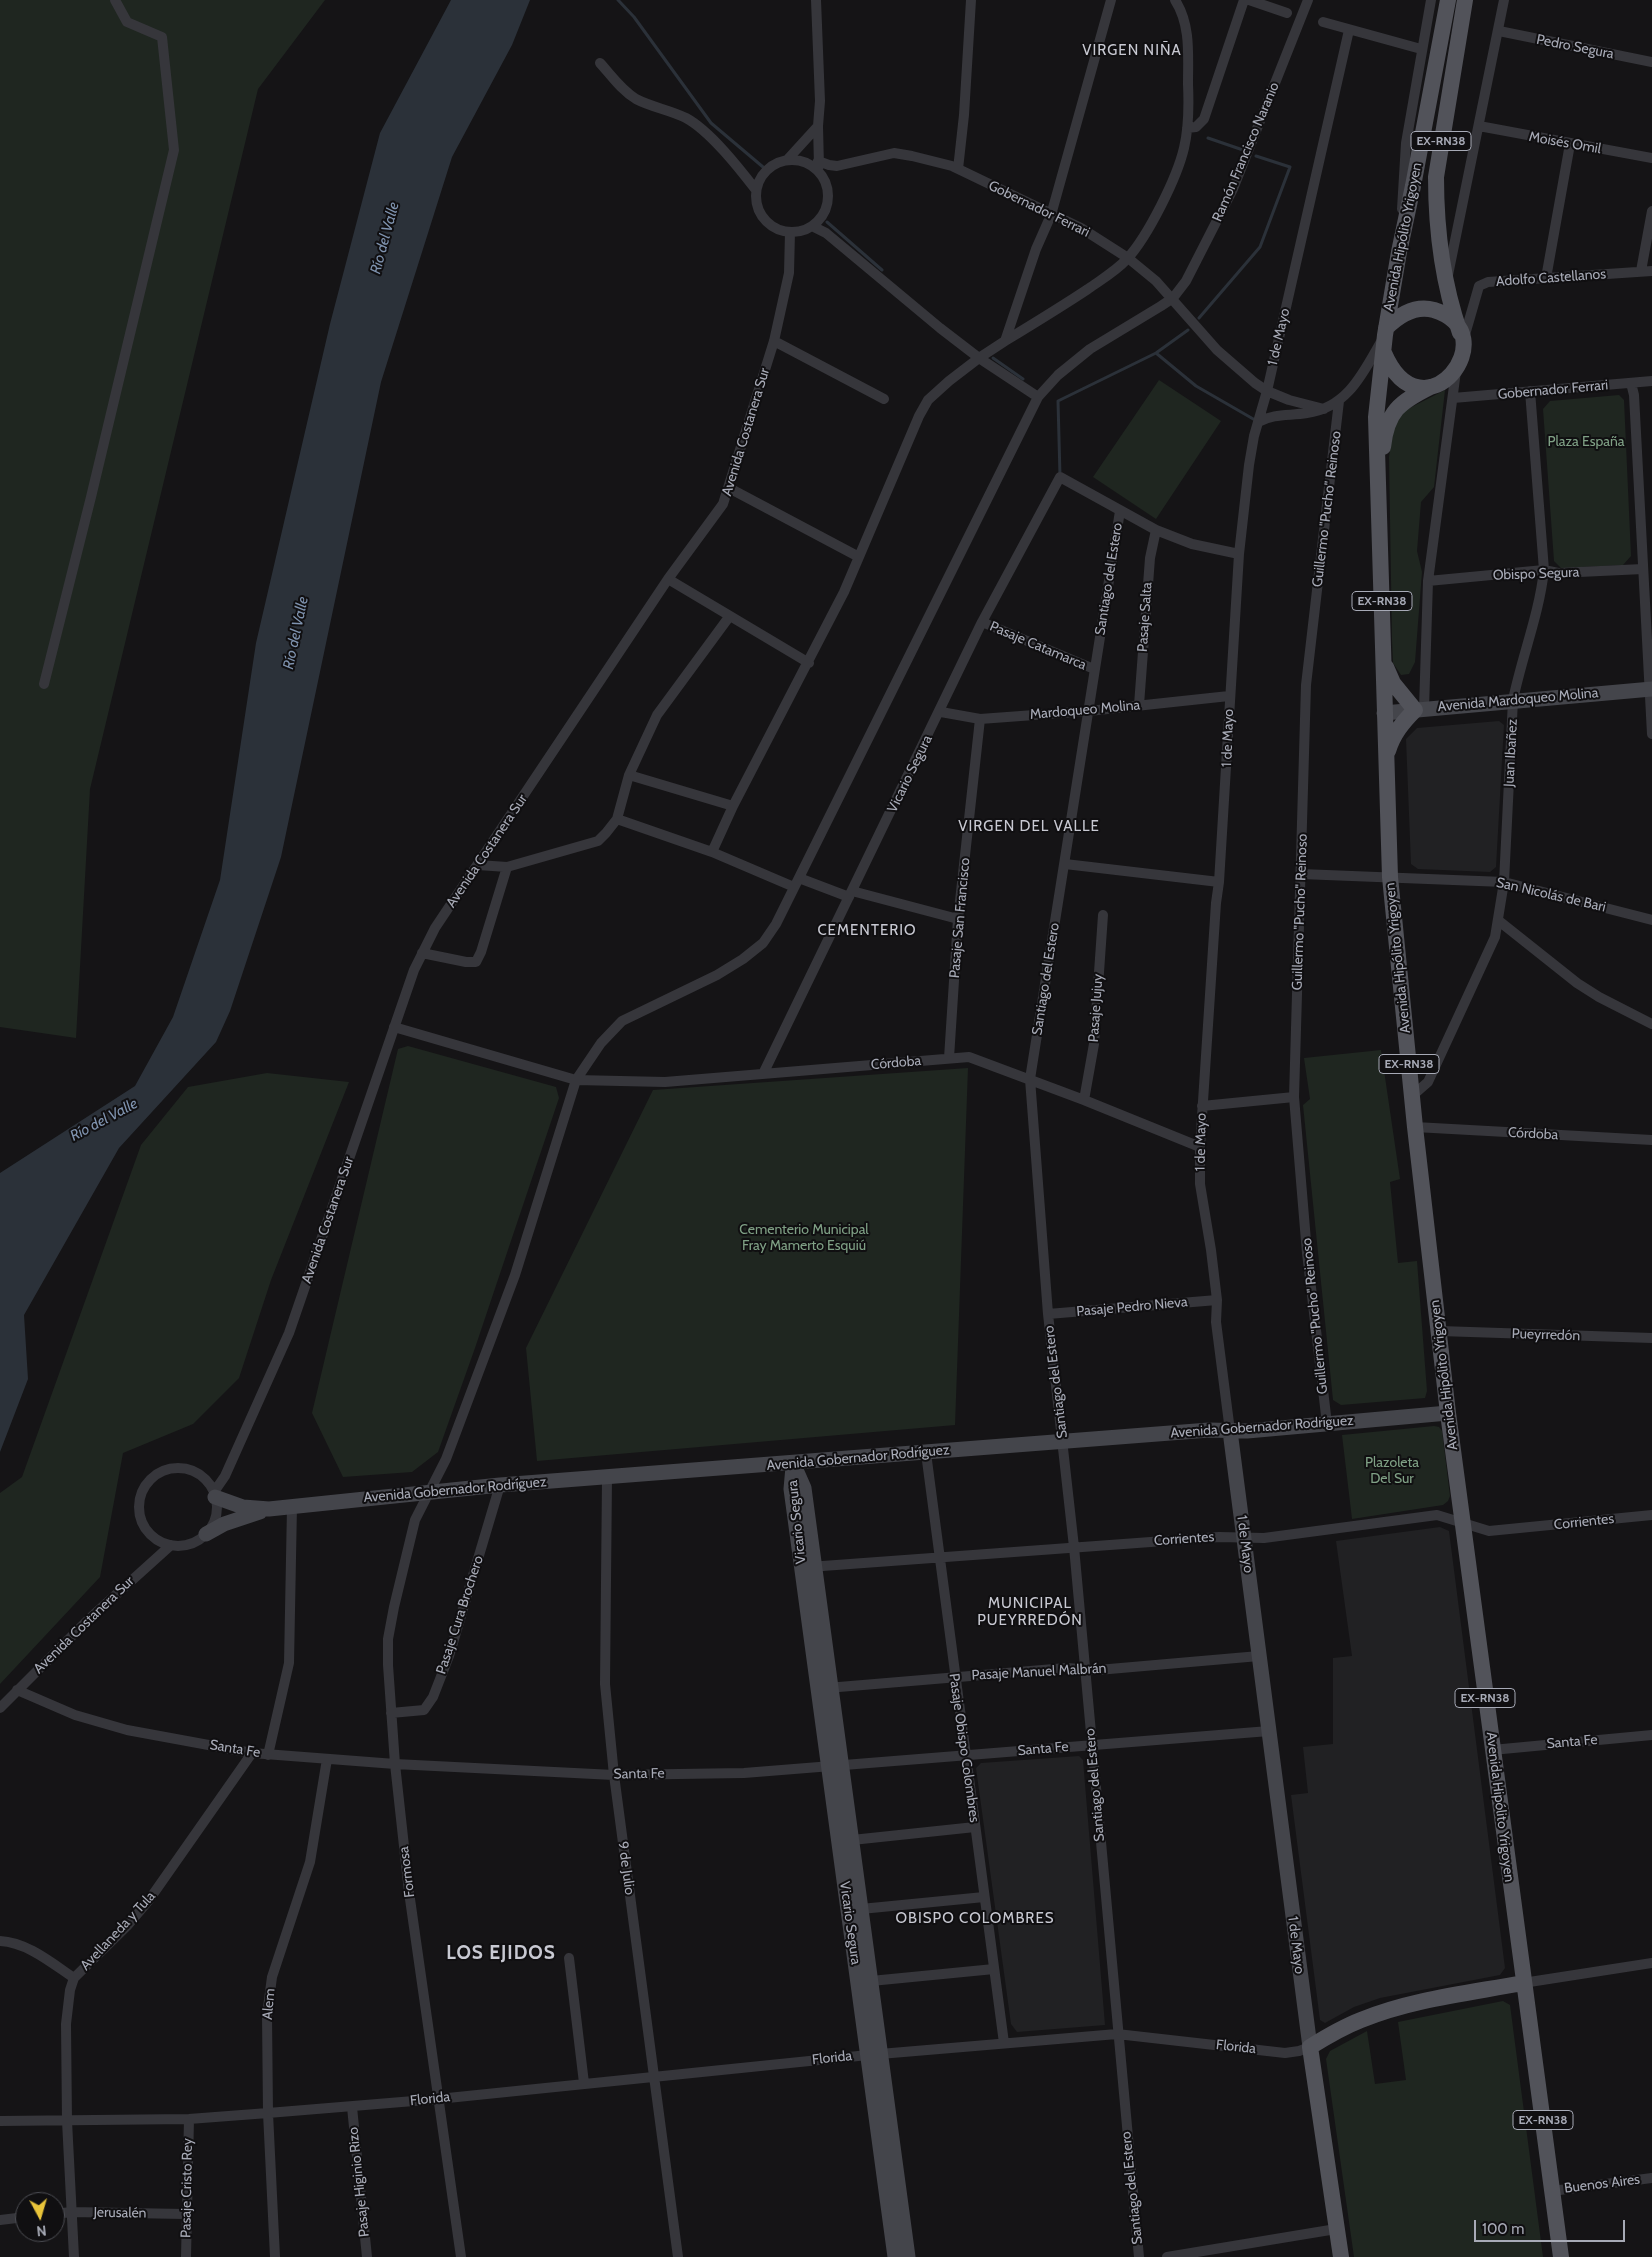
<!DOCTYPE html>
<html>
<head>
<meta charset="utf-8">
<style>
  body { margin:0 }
  #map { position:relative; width:1652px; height:2257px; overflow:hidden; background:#151416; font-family:Cabin,sans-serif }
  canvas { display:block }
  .north { position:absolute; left:15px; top:2192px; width:50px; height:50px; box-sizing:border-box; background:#100f11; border:1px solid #4c4d53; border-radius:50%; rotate:174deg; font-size:14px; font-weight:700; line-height:20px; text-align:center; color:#a7aab6 }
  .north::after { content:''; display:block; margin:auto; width:18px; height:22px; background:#e9c43a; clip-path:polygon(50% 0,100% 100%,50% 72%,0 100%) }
  .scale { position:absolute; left:1474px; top:2220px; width:151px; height:22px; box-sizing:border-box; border:2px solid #a7aab6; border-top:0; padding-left:6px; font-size:15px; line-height:18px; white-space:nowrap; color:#a7aab6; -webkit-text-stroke:4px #100f11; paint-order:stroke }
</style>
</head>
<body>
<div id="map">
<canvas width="1652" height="2257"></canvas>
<div class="north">N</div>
<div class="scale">100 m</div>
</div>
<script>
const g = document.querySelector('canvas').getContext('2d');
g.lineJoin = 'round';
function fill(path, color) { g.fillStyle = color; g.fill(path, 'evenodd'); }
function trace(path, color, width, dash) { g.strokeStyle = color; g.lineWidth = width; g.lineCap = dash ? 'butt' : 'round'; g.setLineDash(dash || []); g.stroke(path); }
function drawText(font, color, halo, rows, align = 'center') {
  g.font = font + ' Cabin,sans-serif'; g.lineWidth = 4; g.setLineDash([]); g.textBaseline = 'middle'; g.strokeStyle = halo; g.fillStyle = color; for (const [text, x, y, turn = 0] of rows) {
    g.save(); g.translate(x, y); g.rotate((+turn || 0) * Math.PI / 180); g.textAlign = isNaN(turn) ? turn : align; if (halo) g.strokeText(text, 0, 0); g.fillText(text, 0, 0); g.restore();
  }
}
const built = new Path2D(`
  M1499,721L1504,725L1496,867L1490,872L1418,869L1411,864L1406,739L1417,728Z
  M1440,1527L1449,1531L1505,1968L1500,1975L1380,1998L1354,2007L1325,2023L1320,2020L1291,1795L1308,1793L1303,1747L1333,1744V1658L1352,1656L1336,1541Z
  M1079,1756L1083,1760L1105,2025L1017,2032L1011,2024L976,1768L981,1763Z`);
const green = new Path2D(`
  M0,0H325L258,89L90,789L76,1038L0,1027Z
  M1159,380L1221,421L1156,519L1093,477Z
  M1445,390L1434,487L1421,502L1417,551L1422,572L1415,662L1409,674L1401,675L1393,663L1392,640L1389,457L1393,429L1402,412Z
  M1619,395L1624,400L1631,556L1623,565L1561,568L1554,561L1543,409L1550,401Z
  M408,1046L556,1087L559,1098L475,1348L438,1452L412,1472L343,1477L312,1413L398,1049Z
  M1381,1050L1400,1179L1390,1182L1398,1263L1417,1261L1427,1391L1425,1398L1341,1405L1333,1400L1303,1105L1310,1099L1304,1058Z
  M968,1068L955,1425L537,1461L526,1348L653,1090Z
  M267,1073L349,1082L271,1280L239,1378L193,1424L123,1453L100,1577L0,1684V1493L22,1477L141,1145L188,1087Z
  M1434,1426L1439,1427L1442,1431L1450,1496L1448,1501L1443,1505L1352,1519L1342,1435Z
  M1503,2001L1510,2005L1543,2257H1354L1326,2059L1330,2051L1367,2031L1375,2084L1406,2080L1398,2022Z`);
const water = new Path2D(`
  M451,0H530L512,45L452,157L381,382L281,857L230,1011L216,1042L119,1148L24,1315L28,1379L0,1452V1173L135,1086L173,1017L220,880L256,643L330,324L380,133Z`);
const stream = new Path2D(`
  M618,0L634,17L711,123L763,167
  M1208,138L1243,150
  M827,222L882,270
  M1199,318L1260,247L1290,167L1256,156
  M1156,353L1196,386L1255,420
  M993,358L1023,379
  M1060,476L1058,401L1156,353L1188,330`);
const street = new Path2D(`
  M816,0L820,101L818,126L819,166
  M1249,0L1287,13
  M1323,22L1421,49
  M1499,31L1652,62
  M600,63C611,75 621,90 636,99C651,107 670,110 686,118C710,131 739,168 756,190
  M1479,126L1652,158
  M1187,128L1196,127L1204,119L1244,0
  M756 196a36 36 0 1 1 72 0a36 36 0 1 1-72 0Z
  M787,160L818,126
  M818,161L829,165L837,166L894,153L912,156L952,166L1081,228L1128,258L1156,281L1217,350L1255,383L1267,391L1289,400L1324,409
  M958,169L964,115L971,0
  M1402,209L1406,143L1431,0
  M812,226L826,233L940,328L979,358L1038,397
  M1641,271L1652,211
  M1448,275L1504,0
  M1546,278L1570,144
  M1464,338L1479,286L1488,282L1652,271
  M774,341L884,399
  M1005,341C1033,324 1061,307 1088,289C1102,279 1116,271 1127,259C1148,236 1177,178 1184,148C1189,127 1189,106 1188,84C1188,55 1191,25 1175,0
  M1631,383L1634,395L1652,734
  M1453,398L1652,381
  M1258,422C1275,413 1289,416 1307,413C1348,408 1364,371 1382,340
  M729,488L859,557
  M1120,511L1030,1079L1048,1314L1074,1547L1139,2257
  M668,579L809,663
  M1428,581L1544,570L1558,573L1643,569
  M982,622L1094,669
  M44,684L91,497L174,150L162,37L127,22L115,0
  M1139,705L1150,558L1156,530
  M1424,709L1428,581L1456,371
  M941,712L980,719L1089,711L1229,696
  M629,775L733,806
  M617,819L712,852L794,887
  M712,852L733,806L844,592L919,416L928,400L949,381L979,358L1005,341L1036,249L1051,215L1111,0
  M1065,864L1219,882
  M478,865L507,867L598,841L606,833L617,819L629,775L657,715L729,617
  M1301,874L1504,882L1652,920
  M799,878L849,897
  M852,891L958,919
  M1499,921L1577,983L1599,997L1652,1024
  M422,953L466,962H476L481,952L507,867
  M394,1027L576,1080L665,1082L969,1057L1084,1100L1200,1147
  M949,1058L958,919L980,719
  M763,1074L982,622L1060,477L1156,530L1192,544L1239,554
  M1412,1096L1428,1082L1495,937L1504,882L1513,700C1522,656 1539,615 1544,570L1530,391
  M1084,1100L1094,1044L1103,915
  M1202,1106L1294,1097
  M1415,1127L1652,1140
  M1048,1314L1217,1300
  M1440,1331L1652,1338
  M1327,1424L1307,1253L1294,1097L1306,685L1339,401
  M1230,1431L1216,1322L1217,1300L1211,1250L1200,1184V1147L1216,903L1219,882L1239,554L1249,465L1254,436L1267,391L1349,30
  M926,1453L1004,2043
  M139 1507a39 39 0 1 1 78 0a39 39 0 1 1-78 0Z
  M607,1478L605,1684L614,1775L678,2257
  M214,1492L225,1476L289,1333L414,970L435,928L668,579L723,504L774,341L789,273L790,232
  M809,1567L1219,1537L1264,1538L1437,1515L1489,1531L1652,1515
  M827,1688L1066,1668L1098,1670L1259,1656
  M17,1690L75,1715L127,1730L252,1753L395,1764L614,1775L744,1773L1269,1731
  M0,1708L89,1619L171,1545
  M391,1713L424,1710L433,1697L449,1656L500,1485
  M1492,1750L1652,1735
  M268,1755L289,1663L292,1506
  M852,1840L975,1827
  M861,1909L984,1897
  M0,1941C27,1942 53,1964 74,1978
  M569,1958L584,2083
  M871,1981L994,1969
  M1523,1983L1652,1963
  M352,2107L367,2257
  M0,2121L189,2119L268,2113L438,2099L868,2055L1117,2034L1285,2053L1299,2051L1310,2047
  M1552,2191L1652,2178
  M55,2214L71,2212L185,2214
  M0,2220L25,2217
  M74,2257L67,2121L66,2024L70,1990L74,1978L127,1926L149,1900L252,1753
  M186,2257L189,2119
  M275,2257L268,2113L267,2015L272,1977L310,1862L327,1759
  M461,2257L409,1892L395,1764L388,1665V1639L394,1607L415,1520L446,1459L515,1275L576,1080L601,1043L622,1021L717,975L743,959L763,943L776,924L1038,397L1058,375L1090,349L1161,306L1173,298L1186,281L1233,189L1308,0
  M1167,2257L1336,2229`);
const secondary = new Path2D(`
  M1384,713L1652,689
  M1230,1431L1310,2047
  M793,1463L804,1488L908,2257
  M793,1467L791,1489L895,2257
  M215,1497L243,1507L269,1509L500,1485L1209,1430L1247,1431L1448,1413
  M206,1534L224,1524L260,1512`);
const primary = new Path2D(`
  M1448,0L1413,186L1399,252L1385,335L1376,417L1390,877L1415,1127L1448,1413L1561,2257
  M1460,333C1443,284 1436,228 1436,177L1465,0
  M1384,353C1423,443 1509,333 1434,310C1416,305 1399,315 1386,328
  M1383,447C1387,411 1400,402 1430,387
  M1386,667L1393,683L1415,710C1403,722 1393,734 1388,751
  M1341,2257L1310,2047C1326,2037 1343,2027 1361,2020C1412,1999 1470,1993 1523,1983`);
const shields = [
  [1441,141,60],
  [1382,601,60],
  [1409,1064,60],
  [1485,1698,60],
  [1543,2120,60]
];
const shieldNames = [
  ["EX-RN38",1441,141],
  ["EX-RN38",1382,601],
  ["EX-RN38",1409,1064],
  ["EX-RN38",1485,1698],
  ["EX-RN38",1543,2120]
];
const streetNames = [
  ["Pedro Segura",1575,47,11],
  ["Moisés Omil",1565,143,10],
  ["Ramón Francisco Naranio",1246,152,-67],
  ["Gobernador Ferrari",1039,209,26],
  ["Avenida Hipólito Yrigoyen",1403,237,-79],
  ["Adolfo Castellanos",1551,278,-4],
  ["1 de Mayo",1279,337,-77],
  ["Gobernador Ferrari",1553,390,-5],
  ["Avenida Costanera Sur",746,432,-73],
  ["Guillermo \"Pucho\" Reinoso",1327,509,-83],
  ["Obispo Segura",1536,574,-2],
  ["Santiago del Estero",1109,579,-81],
  ["Pasaje Salta",1145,617,-86],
  ["Pasaje Catamarca",1038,646,23],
  ["Avenida Mardoqueo Molina",1518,700,-5],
  ["Mardoqueo Molina",1085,710,-5],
  ["1 de Mayo",1228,738,-88],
  ["Juan Ibañez",1511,753,-87],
  ["Vicario Segura",910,774,-64],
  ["Avenida Costanera Sur",487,851,-56],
  ["San Nicolás de Bari",1551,895,13],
  ["Guillermo \"Pucho\" Reinoso",1300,912,-88],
  ["Pasaje San Francisco",960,918,-85],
  ["Avenida Hipólito Yrigoyen",1398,958,-96],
  ["Santiago del Estero",1046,979,-81],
  ["Pasaje Jujuy",1096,1008,-86],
  ["Córdoba",896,1063,-5],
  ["Córdoba",1533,1134,3],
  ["1 de Mayo",1201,1142,-89],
  ["Avenida Costanera Sur",328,1220,-71],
  ["Pasaje Pedro Nieva",1132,1307,-5],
  ["Guillermo \"Pucho\" Reinoso",1315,1316,-96],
  ["Pueyrredón",1546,1335,2],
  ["Avenida Hipólito Yrigoyen",1444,1375,-97],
  ["Santiago del Estero",1056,1382,-97],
  ["Avenida Gobernador Rodríguez",1262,1427,-4],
  ["Avenida Gobernador Rodríguez",858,1458,-5],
  ["Avenida Gobernador Rodríguez",455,1490,-5],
  ["Vicario Segura",797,1522,-96],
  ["Corrientes",1584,1522,-6],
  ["Corrientes",1184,1539,-4],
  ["1 de Mayo",1245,1544,83],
  ["Pasaje Cura Brochero",460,1615,-72],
  ["Avenida Costanera Sur",84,1625,-44],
  ["Pasaje Manuel Malbrán",1039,1672,-3],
  ["Santa Fe",1572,1742,-5],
  ["Pasaje Obispo Colombres",964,1748,82],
  ["Santa Fe",235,1749,9],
  ["Santa Fe",1043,1749,-5],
  ["Santa Fe",639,1774,-1],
  ["Santiago del Estero",1095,1785,-95],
  ["Avenida Hipólito Yrigoyen",1500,1807,83],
  ["9 de Julio",626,1868,82],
  ["Formosa",407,1872,-97],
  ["Vicario Segura",850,1923,82],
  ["Avellaneda y Tula",118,1931,-47],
  ["1 de Mayo",1296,1945,83],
  ["Alem",269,2004,-85],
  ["Florida",1236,2047,6],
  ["Florida",832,2058,-6],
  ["Florida",430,2099,-6],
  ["Pasaje Higinio Rizo",359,2182,-96],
  ["Buenos Aires",1602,2184,-7],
  ["Pasaje Cristo Rey",187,2188,-89],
  ["Santiago del Estero",1132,2188,-96],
  ["Jerusalén",120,2213,1]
];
const parkNames = [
  ["Plaza España",1586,442],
  ["Cementerio Municipal",804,1230],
  ["Fray Mamerto Esquiú",804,1246],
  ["Plazoleta",1392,1463],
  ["Del Sur",1392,1479]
];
const neighbourhoodNames = [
  ["VIRGEN NIÑA",1132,51],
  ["VIRGEN DEL VALLE",1029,827],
  ["CEMENTERIO",867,931],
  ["MUNICIPAL",1030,1604],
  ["PUEYRREDÓN",1030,1621],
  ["OBISPO COLOMBRES",975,1919]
];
const waterNames = [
  ["Río del Valle",385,238,-75],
  ["Río del Valle",296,633,-78],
  ["Río del Valle",104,1120,-28]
];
const districtNames = [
  ["LOS EJIDOS",501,1953]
];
fill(built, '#212123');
fill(green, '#1f2620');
fill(water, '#2b3139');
trace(stream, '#2b3139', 3);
trace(street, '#36363b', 10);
trace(secondary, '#44454b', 15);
trace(primary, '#52535a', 16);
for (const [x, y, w] of shields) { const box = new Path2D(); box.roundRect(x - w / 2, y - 9.5, w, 19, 4); g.fillStyle = '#100f11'; g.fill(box); trace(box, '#a7aab6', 1); }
drawText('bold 12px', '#a7aab6', null, shieldNames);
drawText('14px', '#a7aab6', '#100f11', streetNames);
drawText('14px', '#7fa085', '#100f11', parkNames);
g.letterSpacing = '1px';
drawText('15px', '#c8c9d2', '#100f11', neighbourhoodNames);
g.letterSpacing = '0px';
drawText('italic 15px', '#7f93af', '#100f11', waterNames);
g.letterSpacing = '1px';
drawText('bold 19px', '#c8c9d2', '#100f11', districtNames);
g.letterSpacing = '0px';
</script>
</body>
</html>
